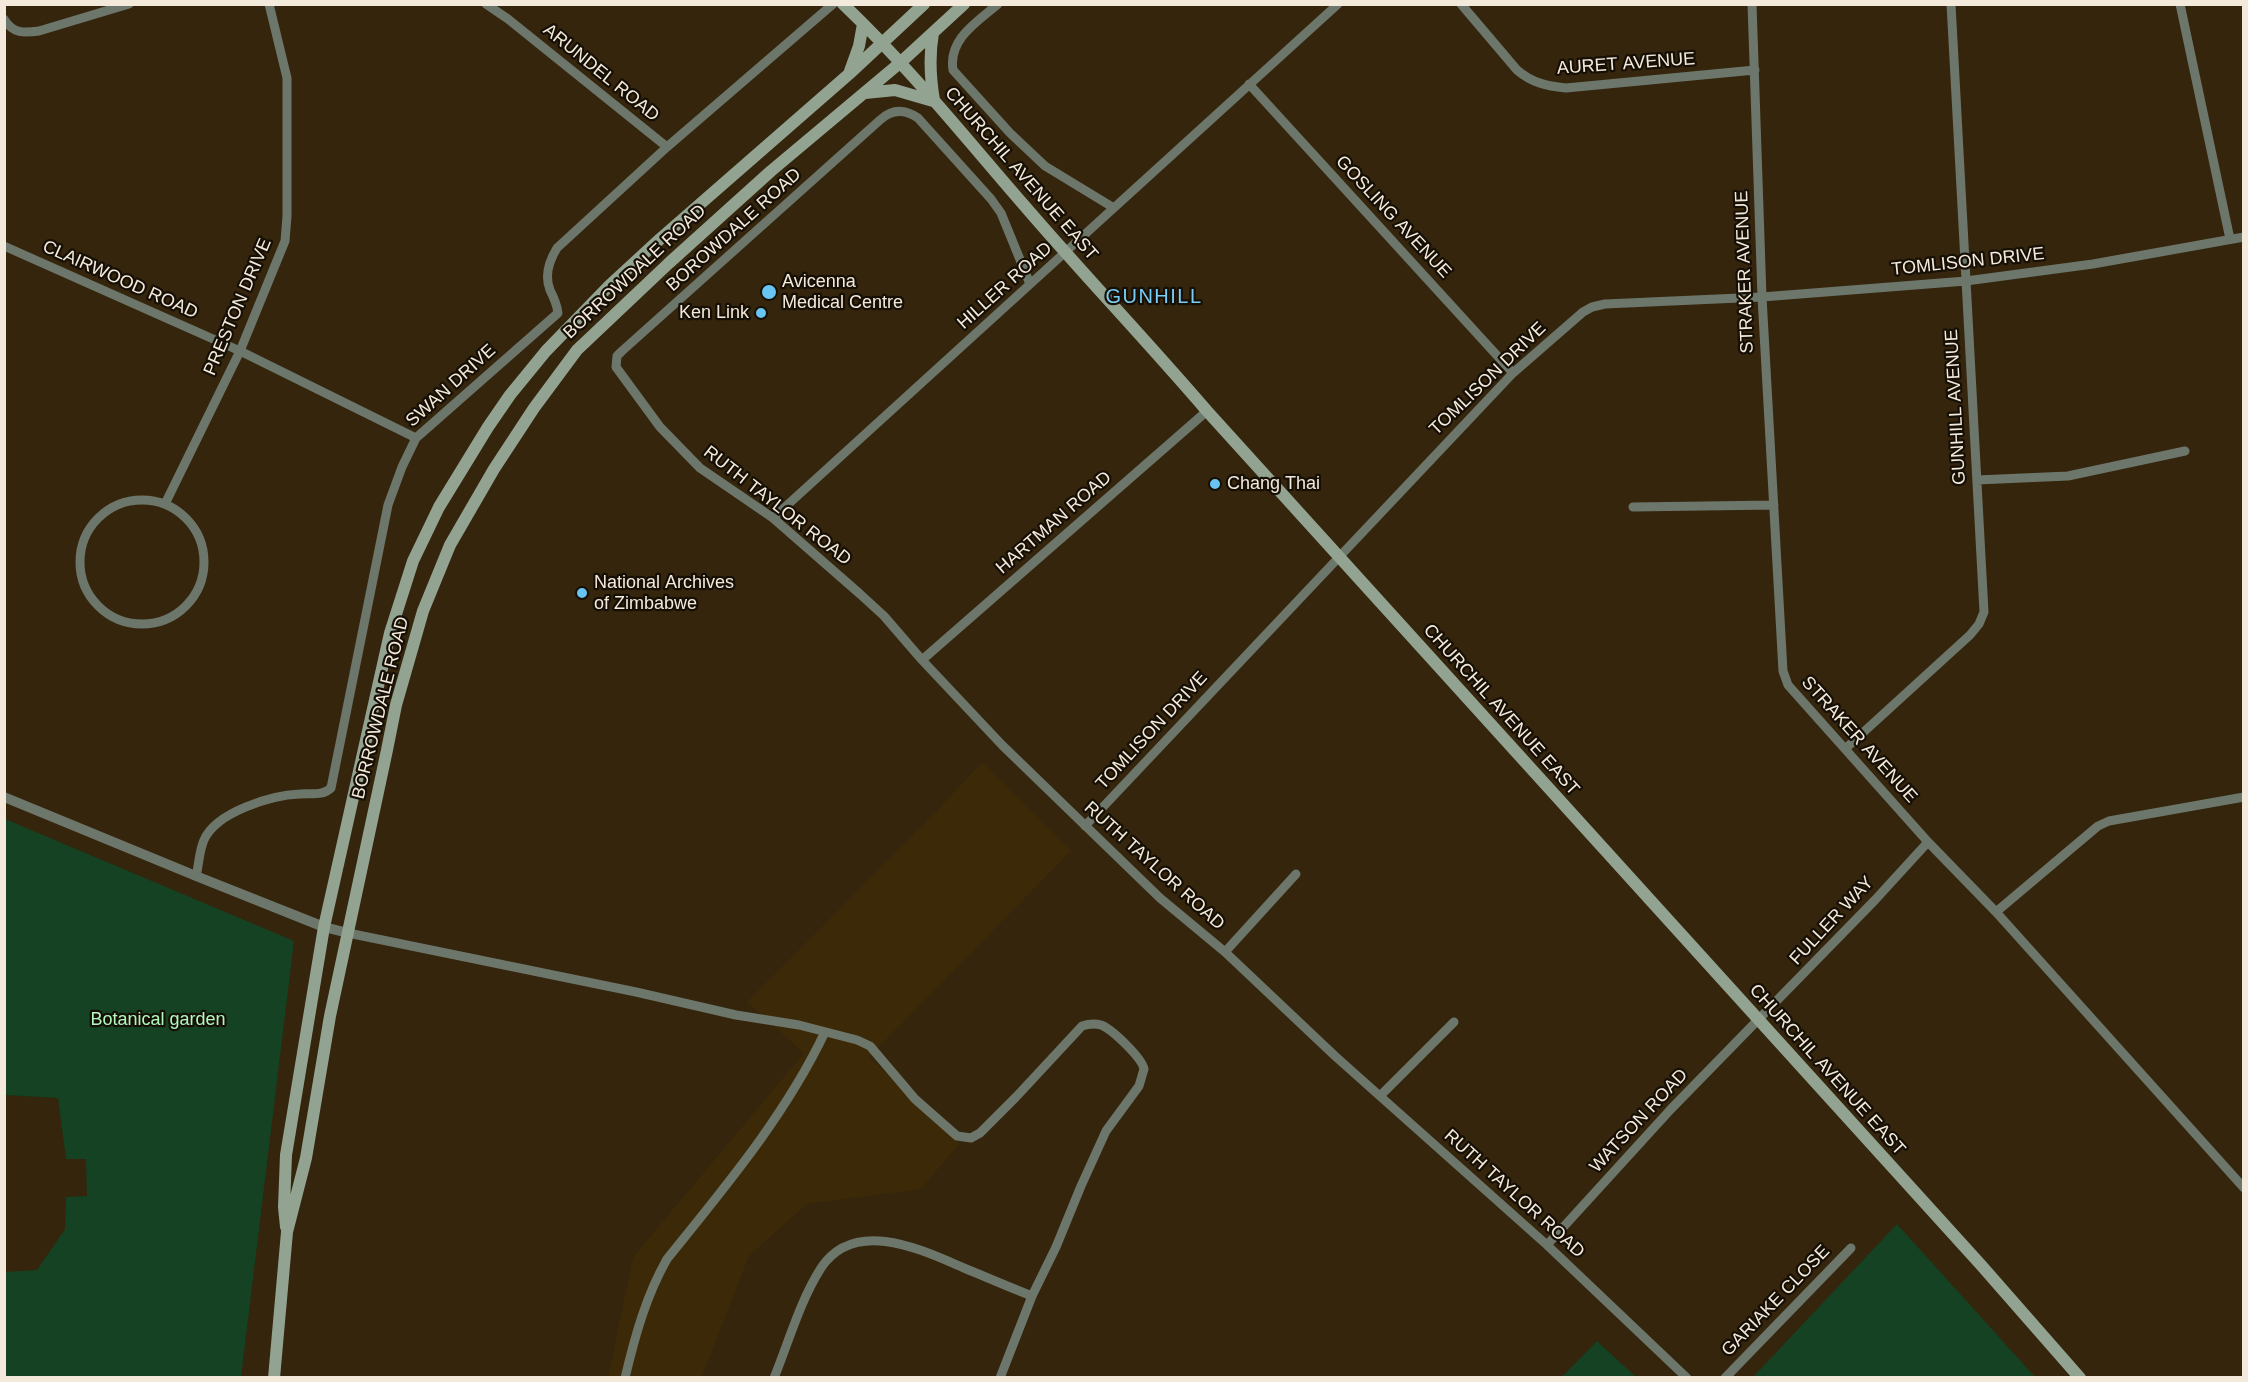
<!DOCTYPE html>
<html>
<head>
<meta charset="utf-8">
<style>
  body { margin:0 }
  #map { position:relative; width:2248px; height:1382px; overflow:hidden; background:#34250c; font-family:Helvetica,sans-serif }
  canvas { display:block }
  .frame { position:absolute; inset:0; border:6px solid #f4eadb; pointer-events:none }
</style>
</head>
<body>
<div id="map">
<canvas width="2248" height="1382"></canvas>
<div class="frame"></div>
</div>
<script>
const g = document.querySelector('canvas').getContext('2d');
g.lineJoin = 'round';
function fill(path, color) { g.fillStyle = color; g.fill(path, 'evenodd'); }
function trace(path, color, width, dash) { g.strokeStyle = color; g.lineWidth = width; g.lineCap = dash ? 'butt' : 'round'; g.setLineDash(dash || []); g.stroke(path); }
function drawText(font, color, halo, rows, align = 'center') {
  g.font = font + ' Helvetica,sans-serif'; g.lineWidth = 4.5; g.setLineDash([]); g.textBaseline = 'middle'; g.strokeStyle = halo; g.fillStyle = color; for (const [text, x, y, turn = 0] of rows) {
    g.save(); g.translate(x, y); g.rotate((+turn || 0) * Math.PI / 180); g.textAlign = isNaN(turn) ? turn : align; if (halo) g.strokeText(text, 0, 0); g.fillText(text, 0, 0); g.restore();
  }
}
const built = new Path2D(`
  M982,762L1071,851L869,1057L960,1143L921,1189L807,1204L749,1256L702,1377L608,1378L633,1257L804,1053L747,1002L931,817Z`);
const green = new Path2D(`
  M5,819L294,941L241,1377H5V1272L37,1270L65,1229L66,1197L87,1196L86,1159H66L58,1098L5,1095Z
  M1897,1224L2035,1377H1753Z
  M1597,1341L1636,1377H1562Z`);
const minor = new Path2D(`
  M486,4L508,19L667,147
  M998,4C977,22 948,39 953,70L1010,133L1045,166L1114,208
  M1461,4L1517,70C1532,83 1547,86 1566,88L1755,70
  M1752,4L1762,297L1783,671L1788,685L1928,842L1996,912L2244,1188
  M2180,4L2230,239
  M4,19C13,34 24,33 39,31L129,4
  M1249,84L1513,373
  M4,246L240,351L416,438
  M1030,284L1001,213L991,199L918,118C905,109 892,109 880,120L622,351L617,356L616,367L660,427L700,468L773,518L860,594L884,616L922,660L1002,745L1160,898L1225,952L1335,1056L1547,1245L1687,1378
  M1977,480L2068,476L2185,451
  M80 562a62 62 0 1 1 124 0a62 62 0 1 1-124 0Z
  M165,504L240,351L285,241L287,216V78L269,4
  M1633,507L1774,505
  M773,518L1338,4
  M922,660L1207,411
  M1845,749L1970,635L1979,624L1984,612L1951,4
  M1085,826L1513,373L1583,312L1592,307L1605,304L1762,297L1966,281L2093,264L2244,237
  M196,876C199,865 199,851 204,840C216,812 272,795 300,794C311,793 323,796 331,788L388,505L402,467L416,438L558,313C557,304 554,298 550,290C544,275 549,261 557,248L667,147L833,4
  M1996,912L2098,826L2109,821L2244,797
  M348,933L636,992L736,1015L799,1025L857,1040L870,1046L915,1099L957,1136L971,1138L980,1133L1016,1097L1082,1026C1088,1024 1094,1023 1101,1025C1112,1029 1142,1058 1144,1069L1139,1086L1106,1131L1081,1186L1056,1247L1032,1296C1009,1287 986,1277 964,1268C922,1250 855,1217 821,1268C800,1301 789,1341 774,1378
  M1225,952L1296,874
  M1380,1096L1454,1022
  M1547,1245L1671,1109L1875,900L1928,842
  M625,1378C635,1336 646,1296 667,1259C725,1187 785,1116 825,1032
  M1000,1378L1032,1296
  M1725,1378L1851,1248`);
const tertiary = new Path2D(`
  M4,797L196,876L324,927L348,933`);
const secondary = new Path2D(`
  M843,4C908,66 964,136 1023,204C1083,274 1147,341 1207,411L1981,1265L2080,1378
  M933,33C929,56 930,77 934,100
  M850,71L859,46L863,24
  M865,93L895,90L933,101
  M286,1227L284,1207L286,1155L324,927L390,633L413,561L439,507L488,427L510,395L546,351L609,286L660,239L849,74L924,4
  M274,1378L287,1232L306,1158L330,1016L387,750L396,705L423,611L450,545L494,469L534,408L577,350L669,263L771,171L901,62L964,4`);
const markers = [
  [769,292,8,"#68c4f0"],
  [761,313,6,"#68c4f0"],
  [1215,484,6,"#68c4f0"],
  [582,593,6,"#68c4f0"]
];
const streetNames = [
  ["AURET AVENUE",1626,64,-4],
  ["ARUNDEL ROAD",601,73,39],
  ["CHURCHIL AVENUE EAST",1021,174,49],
  ["GOSLING AVENUE",1393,217,47],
  ["BOROWDALE ROAD",734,230,-42],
  ["TOMLISON DRIVE",1968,262,-6],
  ["BORROWDALE ROAD",635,272,-43],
  ["STRAKER AVENUE",1745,272,-92],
  ["CLAIRWOOD ROAD",120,280,24],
  ["HILLER ROAD",1005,286,-42],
  ["PRESTON DRIVE",238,307,-67],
  ["TOMLISON DRIVE",1488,379,-44],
  ["SWAN DRIVE",451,386,-42],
  ["GUNHILL AVENUE",1956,407,-93],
  ["RUTH TAYLOR ROAD",777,506,38],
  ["HARTMAN ROAD",1054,523,-41],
  ["BORROWDALE ROAD",381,708,-76],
  ["CHURCHIL AVENUE EAST",1501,710,48],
  ["TOMLISON DRIVE",1152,731,-47],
  ["STRAKER AVENUE",1859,740,48],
  ["RUTH TAYLOR ROAD",1154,866,42],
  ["FULLER WAY",1832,921,-47],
  ["CHURCHIL AVENUE EAST",1827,1070,48],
  ["WATSON ROAD",1639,1121,-47],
  ["RUTH TAYLOR ROAD",1514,1194,42],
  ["GARIAKE CLOSE",1776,1301,-46]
];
const poiNames = [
  ["Avicenna",782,282],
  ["Medical Centre",782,303],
  ["Ken Link",749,313,"right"],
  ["Chang Thai",1227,484],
  ["National Archives",594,583],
  ["of Zimbabwe",594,604]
];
const parkNames = [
  ["Botanical garden",158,1020]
];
const neighbourhoodNames = [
  ["GUNHILL",1154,297]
];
fill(built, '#3c2908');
fill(green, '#144222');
trace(minor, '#6c766b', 9);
trace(tertiary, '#6c766b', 10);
trace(secondary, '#93a392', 12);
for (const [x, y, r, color] of markers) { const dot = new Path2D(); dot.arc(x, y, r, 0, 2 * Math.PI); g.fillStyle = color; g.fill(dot); trace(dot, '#160f06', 2); }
drawText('18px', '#f4eadb', '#160f06', streetNames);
drawText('18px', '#f4eadb', '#160f06', poiNames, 'left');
drawText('18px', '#aff9bd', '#160f06', parkNames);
g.letterSpacing = '1.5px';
drawText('20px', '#79ccf5', '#160f06', neighbourhoodNames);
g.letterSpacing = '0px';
</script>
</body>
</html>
